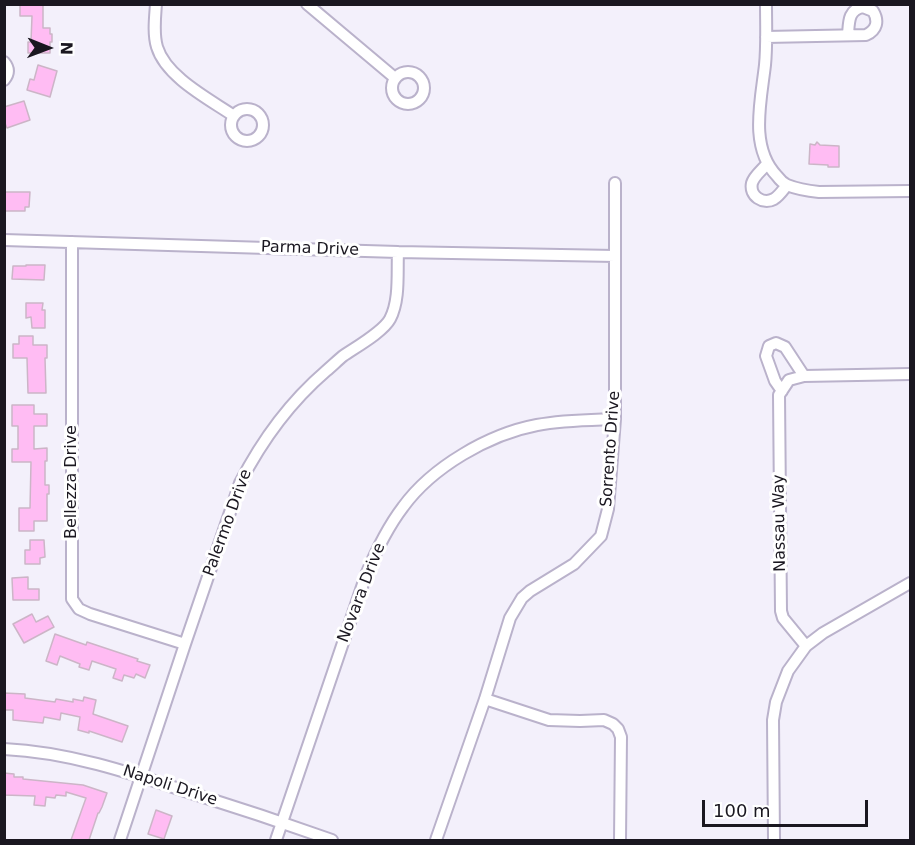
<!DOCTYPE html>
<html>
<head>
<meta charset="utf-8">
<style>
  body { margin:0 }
  #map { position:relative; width:915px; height:845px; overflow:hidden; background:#f3f0fb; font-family:"DejaVu Sans",sans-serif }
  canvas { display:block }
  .frame { position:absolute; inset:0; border:6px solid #1a1720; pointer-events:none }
  .north { position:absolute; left:18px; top:18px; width:60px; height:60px; -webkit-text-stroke:4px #fff; paint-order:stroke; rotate:91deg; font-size:16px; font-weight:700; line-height:24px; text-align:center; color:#1a1720 }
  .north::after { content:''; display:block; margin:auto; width:21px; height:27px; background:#1a1720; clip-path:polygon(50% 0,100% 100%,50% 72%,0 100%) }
  .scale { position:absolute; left:702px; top:800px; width:166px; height:27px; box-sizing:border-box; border:3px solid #1a1720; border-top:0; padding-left:8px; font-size:18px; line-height:21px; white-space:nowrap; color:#1a1720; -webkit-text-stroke:4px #fff; paint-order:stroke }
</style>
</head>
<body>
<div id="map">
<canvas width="915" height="845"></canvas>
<div class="frame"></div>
<div class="north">N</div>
<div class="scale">100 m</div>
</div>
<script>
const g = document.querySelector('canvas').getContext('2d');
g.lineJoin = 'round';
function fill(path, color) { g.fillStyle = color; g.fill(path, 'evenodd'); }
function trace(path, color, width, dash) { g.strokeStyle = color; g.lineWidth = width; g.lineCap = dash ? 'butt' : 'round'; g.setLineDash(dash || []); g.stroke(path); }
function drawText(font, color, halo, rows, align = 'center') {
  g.font = font + ' "DejaVu Sans",sans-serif'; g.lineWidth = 6; g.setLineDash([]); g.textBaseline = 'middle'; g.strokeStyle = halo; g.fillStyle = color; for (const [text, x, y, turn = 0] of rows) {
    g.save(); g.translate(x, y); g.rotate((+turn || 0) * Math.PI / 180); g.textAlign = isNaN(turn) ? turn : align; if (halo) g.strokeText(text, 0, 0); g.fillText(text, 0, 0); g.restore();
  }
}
const building = new Path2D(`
  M20,4H43V28H50V34H52V42H50V53H28V42H31L32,16H20Z
  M38,65L57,71L50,97L27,90L30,79L34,80Z
  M24,101L30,120L7,128L4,121V107Z
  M817,142L820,145L839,146V167H828V165L809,164L810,144L815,145Z
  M5,192H30L29,207H25V211H5Z
  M26,265H45L44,280L12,279L13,266H26Z
  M26,303H43L42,310H45V328H32L31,317L26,318Z
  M19,336H33V345H47V358H45L46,393H28L27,358H13V344H19Z
  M12,405H34V414H47V426H34V449L47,448V461H45V485H49V494H47V521H34V531H19V508H30L31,462H12V449H18V426H12Z
  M30,540H44L45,557L40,558V564H25V550H30Z
  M28,577V589H39V600H13L12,578Z
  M32,614L36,622L48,616L54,627L24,643L13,624Z
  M55,634L86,645L87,642L138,659L137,661L150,665L145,678L136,674L134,678L124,675L122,681L113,678L116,669L92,661L89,670L79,667L80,664L60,656L57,665L46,661Z
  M4,693L25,694V698L55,702L56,699L73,702V699L83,701L84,697L96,700L93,714L128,726L122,742L89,731V733L78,730L80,717L61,713L60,720L44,717L43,723L13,720V710H4Z
  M4,773L14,774V777H23V779L83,785L107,793L102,807L99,813H98L89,840H71L86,798L66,792V796L56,795L55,798L46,797L45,806L34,805L35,796L4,795Z
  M156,810L172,816L164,839L148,834Z`);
const street = new Path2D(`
  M156,4C155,18 153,34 157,47C166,77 209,99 234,116
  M307,4L395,78
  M766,4C766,25 767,45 765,65C761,101 749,147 777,176C780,180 783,183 787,185C797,189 809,191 819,192L910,191
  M766,37L866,35C877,30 879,21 873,11L863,7C848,10 849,22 848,35
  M4,62C9,68 9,74 4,80
  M392 88a16 16 0 1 1 32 0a16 16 0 1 1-32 0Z
  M231 125a16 16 0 1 1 32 0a16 16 0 1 1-32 0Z
  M767,164C762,170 754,176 752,183C749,196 763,205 774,199C779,196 783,190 787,185
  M4,240L398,252L615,256
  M72,242V599L79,609L90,614L185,644
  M782,391L775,381L766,356L769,346L776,343L785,347L804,376
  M806,646L783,618L781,611L779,395L789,380L804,376L910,374
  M485,699L549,720L580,721L604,720L613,724L618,729L621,737L620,840
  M4,749C68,752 128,772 188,792C236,807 284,823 332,840
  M120,840L185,644L240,483C261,442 290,402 326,371C332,366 337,361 343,356C356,347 383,332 390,319C400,300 397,273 398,252
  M276,840L366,575C376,551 387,528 403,507C432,467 489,434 537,425C563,420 589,420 615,419
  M436,840L485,699L510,618L522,598L530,591L574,564L601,536L608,509L615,419V183
  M774,840L773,720L776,702L788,671L806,646L823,633L910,583`);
const streetNames = [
  ["Parma Drive",310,249,2],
  ["Sorrento Drive",611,449,-86],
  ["Bellezza Drive",72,482,-90],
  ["Palermo Drive",228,523,-70],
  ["Nassau Way",780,523,-91],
  ["Novara Drive",362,593,-69],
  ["Napoli Drive",170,786,18]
];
fill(building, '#ffbcf3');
trace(building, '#ccb5c7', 1.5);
trace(street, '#bab2cb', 14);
trace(street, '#fff', 10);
drawText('16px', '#1a1720', '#fff', streetNames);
</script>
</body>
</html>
